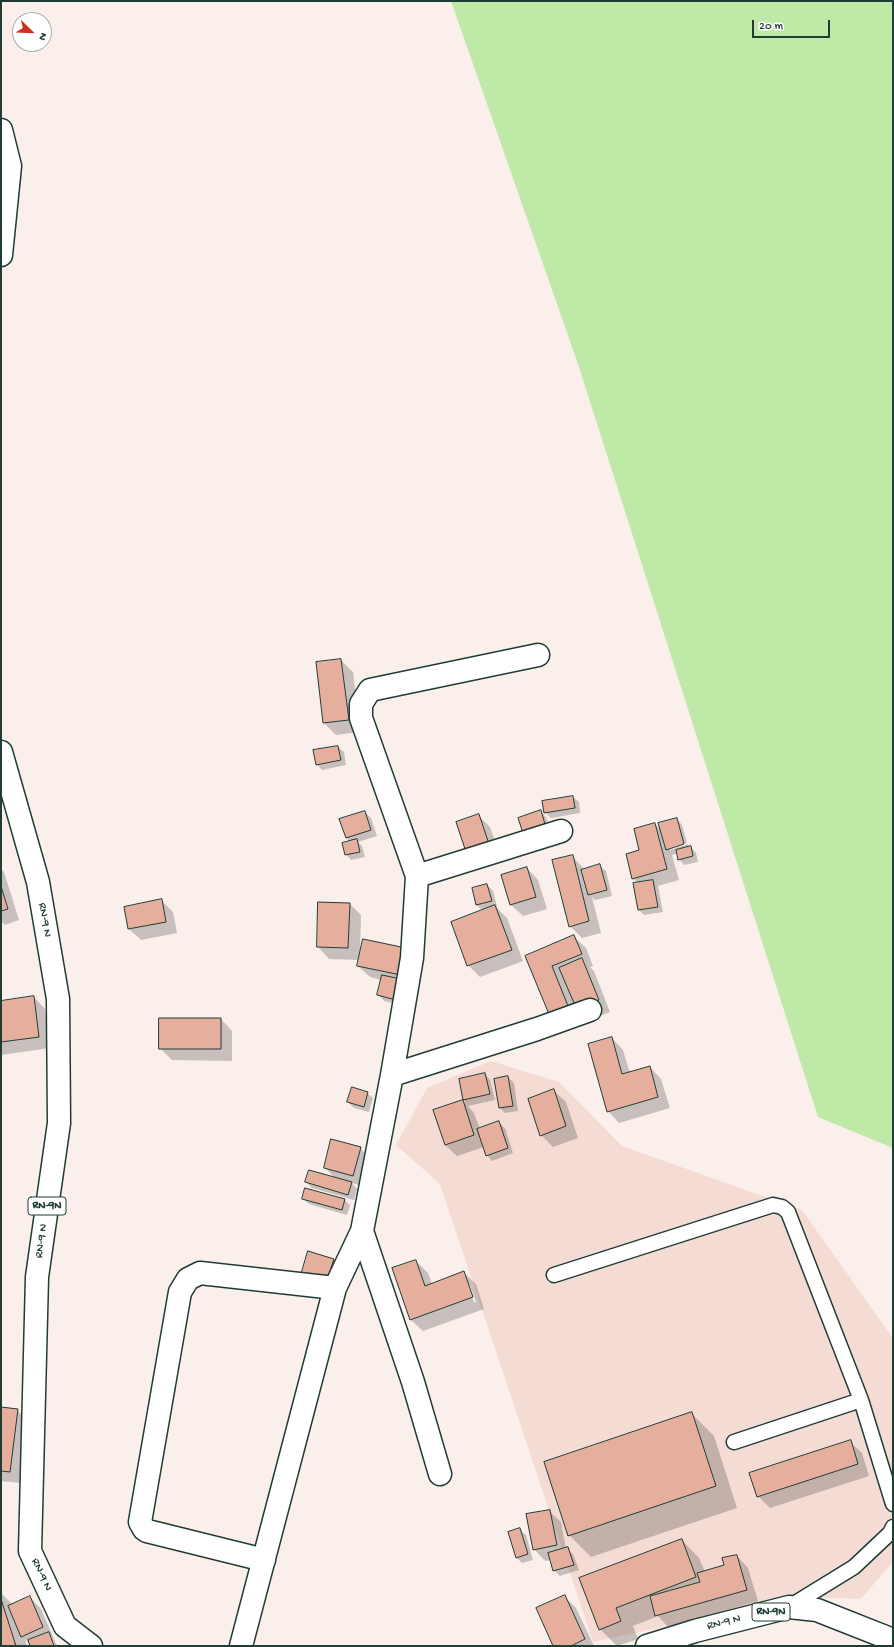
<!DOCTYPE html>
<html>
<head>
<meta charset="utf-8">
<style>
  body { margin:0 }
  #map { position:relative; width:894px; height:1647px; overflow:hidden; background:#faefeb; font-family:"Gochi Hand",sans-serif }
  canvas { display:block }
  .frame { position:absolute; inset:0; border:2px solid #1f3d34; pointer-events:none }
  .north { position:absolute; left:12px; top:12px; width:40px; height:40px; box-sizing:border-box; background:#fff; border:1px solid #a5b1ae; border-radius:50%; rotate:113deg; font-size:11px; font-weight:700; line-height:16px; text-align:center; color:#1f3d34 }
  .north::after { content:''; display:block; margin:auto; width:14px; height:18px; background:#c8321e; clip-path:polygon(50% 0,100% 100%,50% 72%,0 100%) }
  .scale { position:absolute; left:752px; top:20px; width:78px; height:18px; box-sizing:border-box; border:2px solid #1f3d34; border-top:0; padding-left:5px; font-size:12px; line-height:14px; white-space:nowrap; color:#1f3d34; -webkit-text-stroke:3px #fff; paint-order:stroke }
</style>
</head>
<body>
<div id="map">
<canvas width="894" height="1647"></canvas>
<div class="frame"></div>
<div class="north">N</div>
<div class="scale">20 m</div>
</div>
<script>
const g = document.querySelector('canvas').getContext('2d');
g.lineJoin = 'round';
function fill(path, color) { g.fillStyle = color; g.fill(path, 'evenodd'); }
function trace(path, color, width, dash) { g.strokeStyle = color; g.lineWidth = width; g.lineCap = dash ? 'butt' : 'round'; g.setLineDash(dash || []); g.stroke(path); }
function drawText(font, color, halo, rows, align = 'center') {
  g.font = font + ' "Gochi Hand",sans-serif'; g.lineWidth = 3; g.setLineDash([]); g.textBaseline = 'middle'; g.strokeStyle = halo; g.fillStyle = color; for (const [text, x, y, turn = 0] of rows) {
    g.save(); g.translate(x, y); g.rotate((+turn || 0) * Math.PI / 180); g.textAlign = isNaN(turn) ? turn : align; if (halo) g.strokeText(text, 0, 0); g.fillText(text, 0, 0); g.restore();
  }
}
const built = new Path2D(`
  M491,1061L559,1082L622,1146L802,1210L893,1338V1562L861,1599L801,1597L593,1642L440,1184L396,1145L427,1088Z`);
const green = new Path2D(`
  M451,1H893V1148L818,1117L578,364Z`);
const shadow = new Path2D(`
  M341,660L353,672L360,732L336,735L324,723Z
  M338,747L344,752L346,765L322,770L317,764Z
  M573,797L579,802L580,813L551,818L545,812Z
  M540,811L546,817L552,834L519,818Z
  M365,812L371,818L377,836L358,842L362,846L365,857L351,860L346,854L350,842L347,838L341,820Z
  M478,815L490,827L502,861L480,869L469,857Z
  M677,819L682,825L687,843L670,847V850L688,844L689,848L691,847L696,853L698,862L684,865L679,859L678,853L672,855L679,880L658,886L663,912L644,915L639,910V884L633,878L640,850L655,824L662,832Z
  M572,856L585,870L600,866L606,871L612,896L595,900L592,897L601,933L582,938L570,926Z
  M527,868L538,880L547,909L523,916L511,905L502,876Z
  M1,869L4,872L19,920L5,925L1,921Z
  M487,885L493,891L497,906L496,907L507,918L523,961L480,977L468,965L483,911L477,905Z
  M162,901L173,912L177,933L141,940L129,929Z
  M350,904L361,915L360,953L406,949L402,1005L384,1001L379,995L382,980L370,977L358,966L360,960L329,959L318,947Z
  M574,937L586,948L593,966L590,967L594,971L610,1012L564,1030L527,956Z
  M34,997L45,1009L50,1048L1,1055V1002Z
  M221,1019L232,1031V1061L172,1060L160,1048Z
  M612,1038L623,1050L630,1073L650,1067L661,1079L670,1108L619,1123L608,1111Z
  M485,1074L490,1080L495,1100L468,1106L474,1113L480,1129L499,1123L505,1128L513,1153L492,1161L487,1155L484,1147L457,1156L445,1145L463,1101L465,1103L460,1080Z
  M508,1077L514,1083L518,1111L505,1113L500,1108Z
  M554,1091L566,1102L578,1138L553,1147L541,1135Z
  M367,1093L373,1098L369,1112L354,1108L348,1102Z
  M360,1148L372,1160L365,1187L352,1183L357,1189L354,1200L312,1188L306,1182L336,1179L325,1168Z
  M303,1199L344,1200L350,1205L347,1215L309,1204Z
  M333,1260L339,1266L332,1288L308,1280Z
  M416,1261L428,1273L432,1284L464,1273L476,1284L484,1309L423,1331L411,1320L394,1269ZM468,1285H470L476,1302H474Z
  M1,1408L17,1410L29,1422L22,1483L1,1481Z
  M692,1414L714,1436L737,1508L591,1557L569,1535Z
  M850,1442L862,1453L869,1476L770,1508L758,1496Z
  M549,1511L561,1522L566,1549L573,1554L579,1570L560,1576L554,1570L551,1560L545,1561L534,1549Z
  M520,1530L526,1535L533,1560L522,1563L517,1558Z
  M682,1540L699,1558L705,1572L725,1566L737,1556L748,1568L758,1601L668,1627L658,1616L633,1626L638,1639L617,1646L600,1629L581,1579Z
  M1,1593L13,1605L30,1597L41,1609L57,1646H31L25,1639L27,1646H1Z
  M564,1596L576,1608L594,1646H554Z`);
const building = new Path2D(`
  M341,659L349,720L323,723L316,662Z
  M338,746L341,760L316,765L313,750Z
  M573,796L575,808L544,813L542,801Z
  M541,810L546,828L524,836L518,818Z
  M365,811L371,830L346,838L339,819Z
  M479,814L491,850L468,858L456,822Z
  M677,818L684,844L666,850L658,823Z
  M655,823L667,869L632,879L626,854L639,850L634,829Z
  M357,839L360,852L345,855L342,843Z
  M691,846L693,856L678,860L676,850Z
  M573,855L589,921L569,927L552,860Z
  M600,864L607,890L588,895L581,870Z
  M527,867L536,897L510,905L501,875Z
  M653,880L658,907L638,910L633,883Z
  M487,884L492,901L476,905L472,888Z
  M1,886L8,909L1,911Z
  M162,899L166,922L128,929L124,907Z
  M318,902L350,903L348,948L317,947Z
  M495,905L512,950L467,966L451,922Z
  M574,935L582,954L552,966L570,1011L551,1019L525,956Z
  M363,939L406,948L401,975L357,966Z
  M582,958L599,1000L577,1010L559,968Z
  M382,975L401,979L396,1000L377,995Z
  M34,996L39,1037L1,1042V1001Z
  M159,1018H221V1049H159Z
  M612,1037L622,1074L650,1066L658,1097L607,1112L588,1044Z
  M485,1073L490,1094L463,1100L459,1079Z
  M508,1076L513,1106L499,1108L494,1079Z
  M352,1087L368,1092L364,1107L347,1102Z
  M554,1089L566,1126L540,1136L528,1099Z
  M463,1100L474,1135L445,1145L433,1110Z
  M499,1121L508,1148L486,1156L477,1129Z
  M331,1139L361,1147L353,1176L324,1168Z
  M309,1170L352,1182L348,1195L305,1182Z
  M305,1188L345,1199L342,1210L302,1199Z
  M308,1251L334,1259L326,1283L301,1275Z
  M416,1260L425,1286L464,1271L473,1297L410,1320L392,1268Z
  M1,1407L18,1409L10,1472L1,1471Z
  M692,1412L716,1486L568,1536L544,1462Z
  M851,1440L858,1464L757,1497L749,1473Z
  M550,1510L557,1545L533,1550L526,1514Z
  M520,1528L528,1554L516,1558L508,1532Z
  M682,1539L696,1577L616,1608L621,1621L599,1630L579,1578Z
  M568,1547L574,1565L553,1571L548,1553Z
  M737,1555L747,1590L655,1616L650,1596L700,1582L697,1573L724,1565L722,1558Z
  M565,1595L585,1639L571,1646H553L536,1608Z
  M30,1596L43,1627L21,1637L8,1606Z
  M1,1599L16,1646H1Z
  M49,1632L54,1646H30L28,1640Z`);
const service = new Path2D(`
  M554,1275L773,1205L782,1207L788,1212L861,1400L893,1504
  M734,1442L861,1400
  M789,1607L854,1567L890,1533L893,1527`);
const minor = new Path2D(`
  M417,876L561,831
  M392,1075L537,1029L590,1010
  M362,1231L413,1382L440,1474
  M264,1560L147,1531L144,1529L140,1522L180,1292L188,1279L200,1273L335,1288
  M241,1646L335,1288L362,1231L392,1075L412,958L417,876L361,718V704L370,690L538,655`);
const primary = new Path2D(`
  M1,130L10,166L1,255
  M1,752L38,882L58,999L59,1123L37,1277L30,1551L65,1626L91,1646
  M647,1646L695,1631L789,1607L817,1610L893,1640`);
const shields = [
  [47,1206,38],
  [771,1612,38]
];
const shieldNames = [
  ["RN-9N",47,1206],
  ["RN-9N",771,1612]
];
const streetNames = [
  ["RN-9 N",44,920,80],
  ["RN-9 N",42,1241,-82],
  ["RN-9 N",41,1575,65],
  ["RN-9 N",724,1623,-14]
];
fill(built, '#f4dcd4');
fill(green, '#bee9a6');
fill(shadow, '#0003');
fill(building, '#e6af9d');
trace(building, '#1f3d34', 1);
trace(service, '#1f3d34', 17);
trace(minor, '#1f3d34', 25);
trace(primary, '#1f3d34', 25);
trace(service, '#fff', 14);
trace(minor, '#fff', 22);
trace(primary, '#fff', 22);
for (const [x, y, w] of shields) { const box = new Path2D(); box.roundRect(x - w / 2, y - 9, w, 18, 3); g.fillStyle = '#fff'; g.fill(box); trace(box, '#1f3d34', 1); }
drawText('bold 11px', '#1f3d34', null, shieldNames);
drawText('12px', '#1f3d34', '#fff', streetNames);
</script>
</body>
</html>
